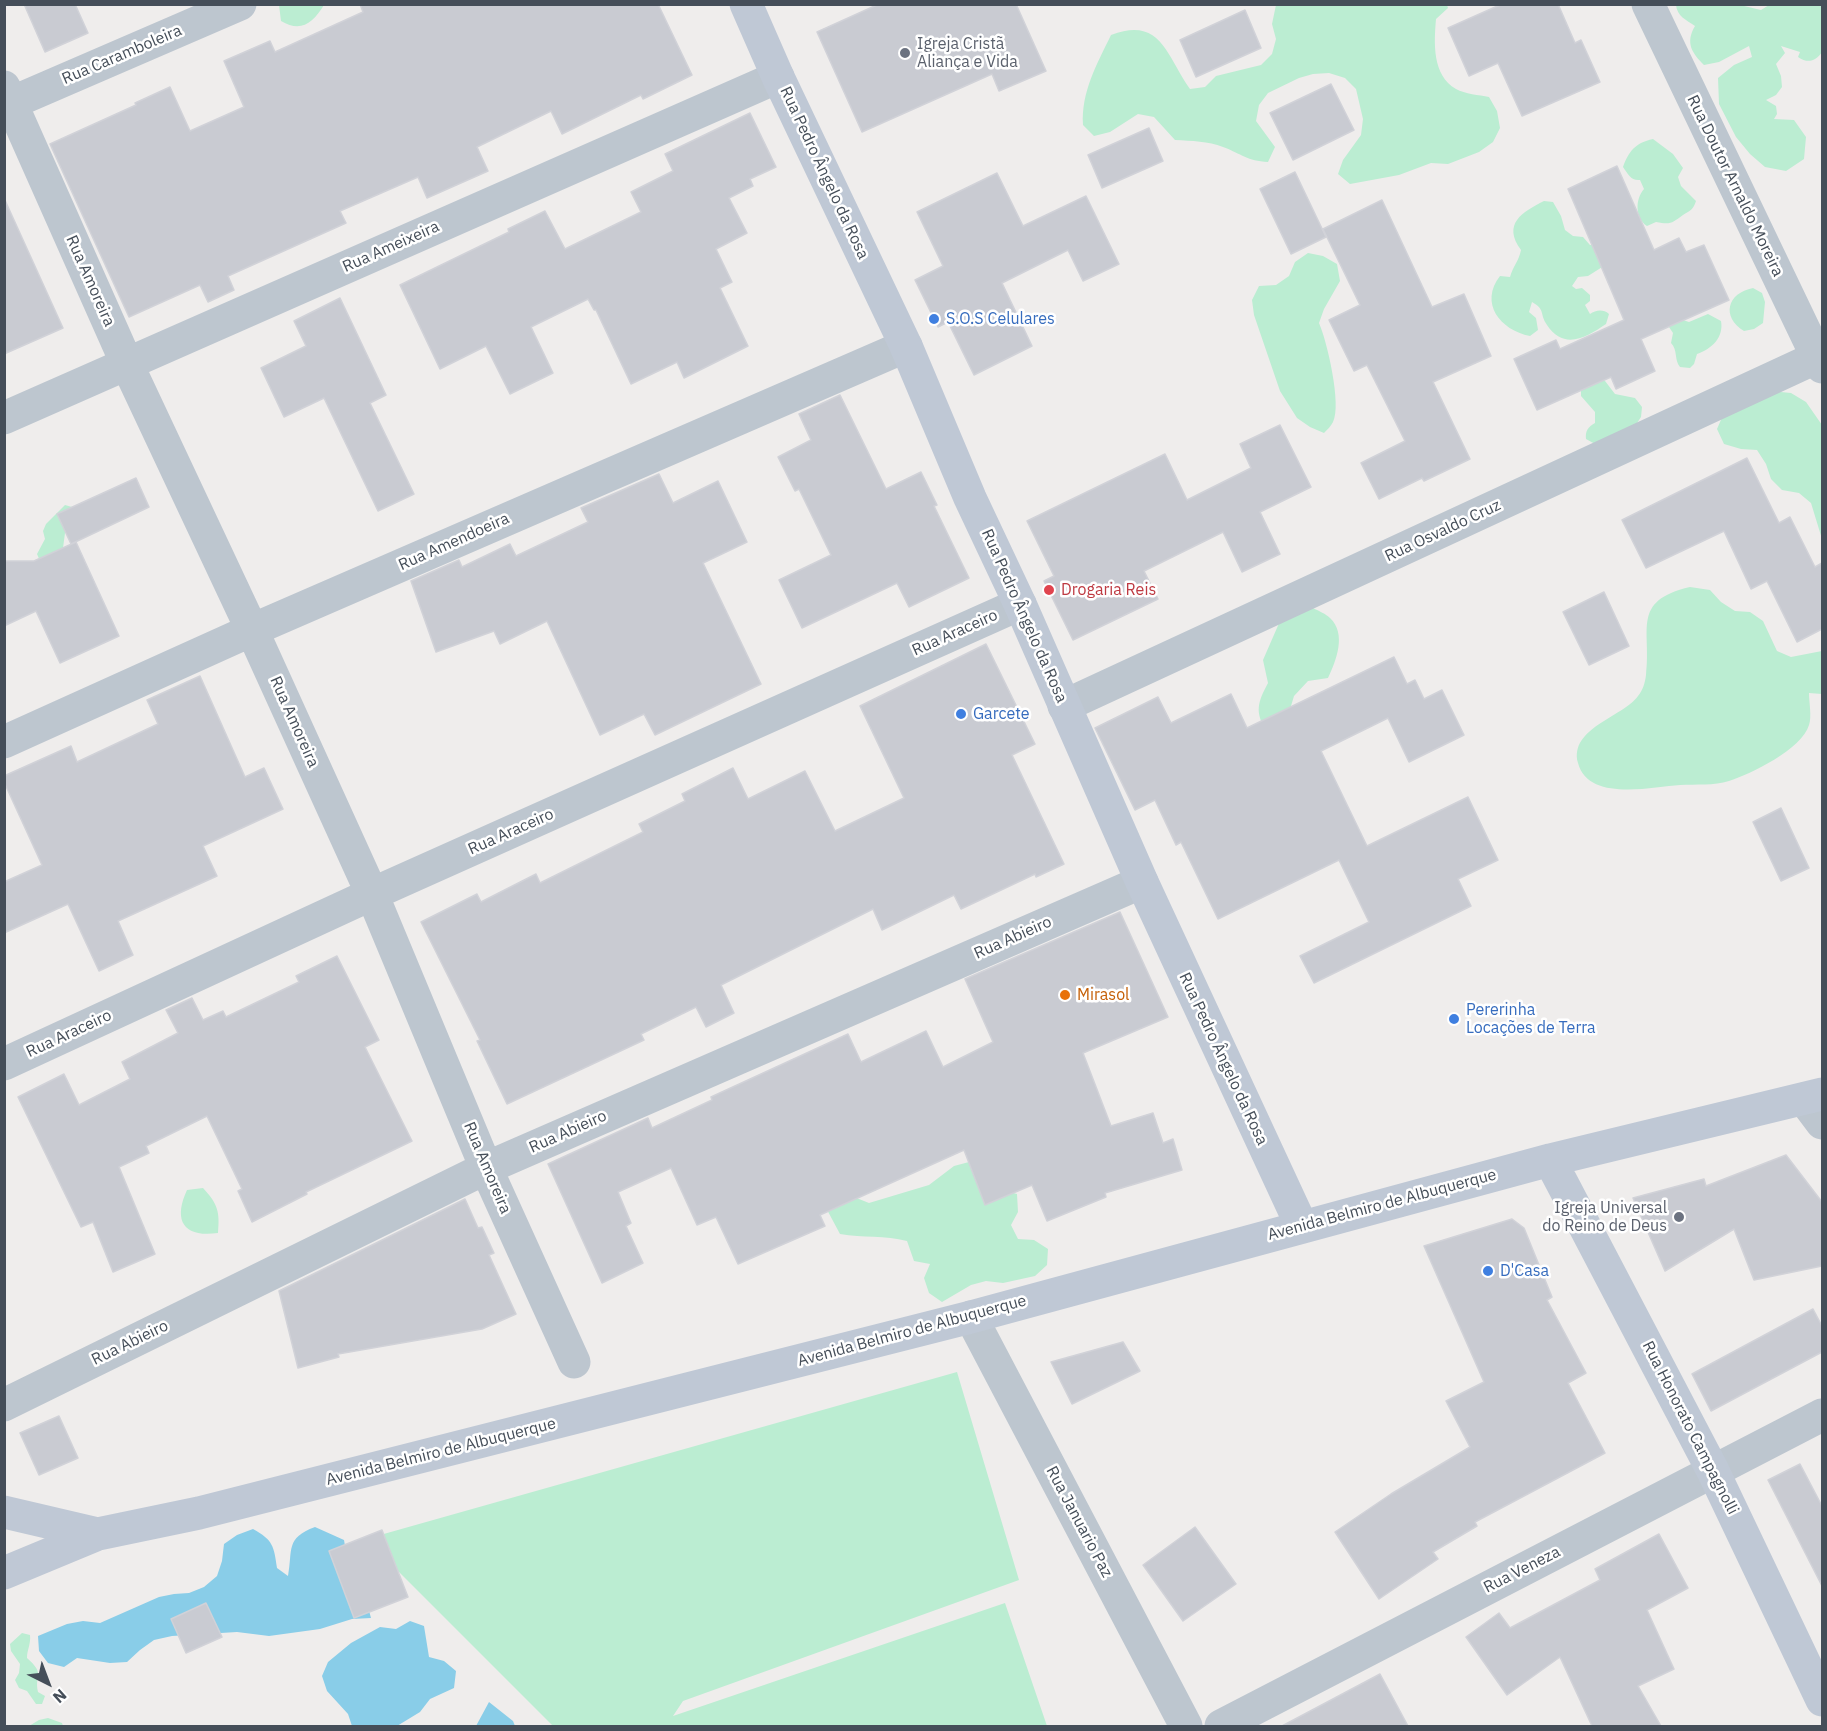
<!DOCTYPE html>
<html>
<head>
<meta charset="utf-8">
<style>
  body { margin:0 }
  #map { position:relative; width:1827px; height:1731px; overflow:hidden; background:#efedec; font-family:"IBM Plex Sans",sans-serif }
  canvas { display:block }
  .frame { position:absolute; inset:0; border:6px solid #454e59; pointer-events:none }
  .north { position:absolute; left:18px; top:1653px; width:60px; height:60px; -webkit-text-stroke:4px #fff; paint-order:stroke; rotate:138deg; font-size:16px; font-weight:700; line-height:24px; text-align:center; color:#454e59 }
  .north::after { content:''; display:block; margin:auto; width:21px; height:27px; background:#454e59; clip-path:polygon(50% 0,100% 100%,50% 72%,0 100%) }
</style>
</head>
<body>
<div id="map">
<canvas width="1827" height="1731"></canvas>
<div class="frame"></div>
<div class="north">N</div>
</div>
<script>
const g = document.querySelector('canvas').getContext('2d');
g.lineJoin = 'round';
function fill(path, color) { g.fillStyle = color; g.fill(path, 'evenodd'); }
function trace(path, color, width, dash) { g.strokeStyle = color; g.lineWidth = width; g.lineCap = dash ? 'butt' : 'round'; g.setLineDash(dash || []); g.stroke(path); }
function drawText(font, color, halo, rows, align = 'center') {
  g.font = font + ' "IBM Plex Sans",sans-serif'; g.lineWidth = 5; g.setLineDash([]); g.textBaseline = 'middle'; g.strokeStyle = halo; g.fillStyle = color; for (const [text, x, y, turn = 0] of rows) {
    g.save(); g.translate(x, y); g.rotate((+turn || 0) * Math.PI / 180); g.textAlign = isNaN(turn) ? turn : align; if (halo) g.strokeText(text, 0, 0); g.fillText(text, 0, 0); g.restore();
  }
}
const green = new Path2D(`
  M279,5V4L324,5C313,23 301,33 281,21Z
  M1447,5L1448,8L1436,19C1434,43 1432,75 1456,89C1465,94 1479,95 1489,97L1497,111L1500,128L1493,142L1479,152L1448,164L1431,163L1399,175L1350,184L1338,174L1343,160L1361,135L1363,119L1356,89L1345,78L1329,73L1313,74L1299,78L1268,93L1259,105L1256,121L1275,147L1268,162C1247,161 1242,154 1223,147C1208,141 1192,141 1175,140L1154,117L1138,114L1110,132L1094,136L1083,125C1081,92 1097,64 1111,35C1161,16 1166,55 1190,89L1205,87L1216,76L1261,65L1272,54L1276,39L1272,24L1276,5Z
  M1676,5H1740L1761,10L1769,5H1822V52C1816,61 1808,64 1798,57L1800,52L1781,46L1785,53L1776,64L1781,76L1782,87L1776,95L1766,100L1776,106L1777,114L1774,119L1794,120L1806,137L1804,159L1786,171L1765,167L1750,154L1736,137L1719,104L1718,78L1734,65L1752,57L1749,46L1719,62L1704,65C1692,53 1685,43 1695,26C1686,20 1677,16 1676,5Z
  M1653,139L1673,154L1683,168L1678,177L1681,186L1696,201C1693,210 1691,210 1683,215C1672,223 1671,225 1656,222L1647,226C1635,218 1635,199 1644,189L1640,180C1631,181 1628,174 1623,167C1629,151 1635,143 1653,139Z
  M1544,201L1553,202L1561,216L1565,230L1573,236L1583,237L1590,245L1600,243L1607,264L1588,276L1578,277L1572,286L1576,289L1582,288L1590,295V301L1585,305L1590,314C1596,310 1603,309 1609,314L1606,324C1587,337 1564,351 1547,325C1539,313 1546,310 1532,302L1529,312L1536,318L1538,330L1530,336C1500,330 1479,303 1500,276L1510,277C1513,266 1519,261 1521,250C1502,224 1522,212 1544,201Z
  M1308,253L1323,256L1337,264L1340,281L1324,309L1319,323C1327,341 1342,405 1333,422C1331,426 1327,430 1324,433L1310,427L1297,418L1280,391L1254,315L1252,300L1259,286L1276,285L1289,276L1295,262Z
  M1753,288L1762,293L1765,302L1763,323L1754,329L1744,331C1721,317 1727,293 1753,288Z
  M1708,314L1721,321C1724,337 1712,349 1697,354L1694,364L1690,368L1680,367C1674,360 1678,350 1671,343L1673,333L1667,324L1680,319L1689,322Z
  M1593,372L1605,381L1615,394L1635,398L1642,407L1641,417L1635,426L1595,444L1586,439C1585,431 1588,427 1595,423V412L1581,396V385Z
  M1760,390L1791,393L1806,402L1822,425V539L1811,503L1799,493L1782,490L1771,479L1766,464L1757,450L1741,449L1724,444L1717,429L1730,399Z
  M65,505L79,509L78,523L65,533L63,548L40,561L37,554L45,539L43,531L46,524Z
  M1690,587L1710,590L1721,602L1735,611L1750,612L1763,621L1777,651L1791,657L1822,651V694L1809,693C1809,702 1812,717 1809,725C1802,749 1751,774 1729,781C1714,786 1696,784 1680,785C1651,787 1588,802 1578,763C1569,728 1623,717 1638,696C1643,690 1645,683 1646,675C1652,630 1630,601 1690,587Z
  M1313,608C1319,611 1326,614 1330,618C1347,634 1336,661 1328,678L1308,681L1294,696L1288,716L1267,732C1254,712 1258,702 1268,683L1263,660L1280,621Z
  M969,1162L1003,1190L1017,1194L1018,1212L1011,1225L1018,1239L1034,1240L1048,1249L1047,1265L1035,1276L1003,1283L986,1281L971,1285L942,1302L929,1293L924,1278L930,1264L914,1261L907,1241C885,1235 863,1238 840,1234L825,1206L854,1197L869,1203L929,1185L954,1166Z
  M203,1188C218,1204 220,1212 218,1233C183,1238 173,1220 187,1190Z
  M957,1372L1019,1580L683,1701L673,1716L1005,1603L1047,1726H553L366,1539Z
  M22,1633L30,1635C31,1644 27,1650 27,1658C46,1675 34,1674 38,1692L45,1696L42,1704H36L27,1691L19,1688L15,1680L19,1673L20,1664L11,1651L10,1644Z
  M48,1718L62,1723L63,1726H29L39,1720Z`);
const water = new Path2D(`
  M315,1527L344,1540C348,1568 365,1591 371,1618L352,1619L320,1629L269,1636L237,1632L172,1636L154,1640L140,1650L127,1662L110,1663L77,1658L64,1667L48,1663L39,1651L38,1636L67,1624L83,1621L100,1623L159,1597L174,1594L189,1593L204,1587L217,1576L222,1561L224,1544L237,1535L253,1529C273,1540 274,1546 277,1568L288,1576C293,1550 285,1538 315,1527Z
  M410,1621L424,1626L429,1657L444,1661L456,1671L454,1688L430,1699L420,1712L397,1726H352L348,1714L327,1691L322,1676L328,1662L351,1643L380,1627L396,1629Z
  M489,1702L513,1721L515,1726H476Z`);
const building = new Path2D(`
  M24,4H75L88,33L45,52Z
  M360,4H658L692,75L643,99L641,95L562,134L551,111L477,147L488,171L427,198L418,177L340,211L346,223L228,276L234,290L208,302L200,285L129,317L50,144L136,105L135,103L170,87L190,131L244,107L224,61L270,41L275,52L363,12Z
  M879,4H1016L1046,71L999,91L992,74L862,132L817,32Z
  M1502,4H1558L1575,43L1581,40L1600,82L1522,116L1498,63L1469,76L1448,28Z
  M1245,10L1261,48L1196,77L1180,40Z
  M1331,84L1354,130L1293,160L1270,113Z
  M750,113L776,167L750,179L753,186L729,198L747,233L716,249L732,282L720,288L748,346L684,378L677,362L631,384L596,310H594L588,299L531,327L553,373L510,394L486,346L440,369L400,285L509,232L508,229L545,211L565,249L641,212L631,192L673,171L665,154Z
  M1149,128L1163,161L1102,188L1088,155Z
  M1617,166L1654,250L1679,238L1686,252L1704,245L1729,300L1641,339L1655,371L1616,389L1611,377L1537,410L1514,359L1556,340L1560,349L1624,320L1568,189Z
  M1295,172L1326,237L1291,254L1260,189Z
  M997,173L1023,226L1086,196L1119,264L1083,281L1068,250L1002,283L1032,346L974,375L948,322L938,327L915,280L943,266L917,212Z
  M4,198L63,328L4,354Z
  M1382,200L1432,307L1464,294L1491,356L1433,382L1470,459L1424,481L1422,478L1379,499L1361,463L1405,441L1367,365L1354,371L1329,320L1360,305L1323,229Z
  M340,298L386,395L370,403L414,494L378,511L324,398L284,417L261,368L306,346L294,321Z
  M840,395L886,489L921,472L937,505L934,506L969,578L909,607L897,583L802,628L779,580L831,555L799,489L795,491L778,457L811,440L799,414Z
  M1280,425L1311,487L1260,512L1280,554L1242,572L1223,532L1144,571L1158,599L1073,640L1044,581L1054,576L1027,521L1165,454L1187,500L1251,468L1240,444Z
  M1747,458L1779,523L1790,517L1815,567L1822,563V629L1797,642L1767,581L1751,589L1724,531L1646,568L1622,520Z
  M659,474L673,503L718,481L747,542L703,563L761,684L655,735L644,714L600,735L547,621L500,644L494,631L436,652L411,581L459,560L462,567L510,544L516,556L588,522L581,508Z
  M136,478L149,507L71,544L57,514Z
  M76,542L119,636L60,663L36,611L4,626V561H34Z
  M1604,592L1629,646L1589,665L1563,612Z
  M986,644L1035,744L1012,755L1064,864L1036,877L1035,874L961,909L954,895L882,930L873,909L721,985L734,1013L706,1027L696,1007L641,1034L644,1040L507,1104L477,1041L480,1040L421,922L477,894L481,902L536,874L540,883L643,832L639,824L685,801L682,794L733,768L748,799L805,771L835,831L904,798L860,706Z
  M1394,657L1407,684L1415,680L1424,699L1442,690L1464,735L1409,762L1388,718L1321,751L1367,846L1468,797L1498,860L1458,879L1471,906L1314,983L1300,956L1369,922L1339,860L1218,919L1181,842L1176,845L1155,800L1135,810L1095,728L1158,697L1171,723L1231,694L1247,728Z
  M200,676L245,777L264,768L283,809L203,846L217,876L118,921L133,955L99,971L68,904L4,933V882L42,865L4,782V776L71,746L77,762L158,724L147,700Z
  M1781,808L1809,868L1781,881L1753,822Z
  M1120,912L1168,1017L1083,1053L1111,1126L1153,1113L1163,1143L1173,1139L1182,1170L1105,1193L1106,1197L1047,1221L1032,1185L985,1205L964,1150L820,1215L825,1226L738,1264L716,1217L697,1225L671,1168L618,1192L631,1223L626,1226L643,1263L602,1283L548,1164L648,1118L652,1128L712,1100L711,1097L848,1034L861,1062L926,1031L943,1067L993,1042L965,979Z
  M337,956L379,1040L365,1047L412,1141L306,1192L307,1194L252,1222L238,1191L242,1189L207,1116L146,1146L149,1153L119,1167L155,1254L113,1272L93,1222L81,1227L18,1097L64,1074L79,1105L130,1079L122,1062L178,1033L166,1010L192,998L203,1020L223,1011L226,1017L299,982L296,976Z
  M1786,1155L1822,1202V1266L1754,1280L1734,1229L1665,1271L1633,1198L1704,1179L1706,1186Z
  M465,1199L478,1228L482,1227L494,1253L489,1255L516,1314L482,1329L338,1354L339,1357L298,1368L279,1291Z
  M1512,1219L1524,1228L1552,1297L1547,1300L1586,1373L1568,1383L1605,1453L1475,1522L1477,1526L1433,1552L1438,1559L1379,1599L1335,1532L1391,1494L1470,1447L1446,1401L1484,1382L1424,1246Z
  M1813,1309L1822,1326V1352L1711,1411L1692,1374Z
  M1123,1342L1140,1371L1072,1404L1051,1362Z
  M59,1416L78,1458L39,1475L20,1433Z
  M1800,1464L1822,1506V1586L1768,1480Z
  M1195,1527L1236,1584L1183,1621L1143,1565Z
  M382,1530L408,1597L354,1618L329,1551Z
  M1659,1534L1688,1588L1647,1610L1674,1669L1638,1686L1661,1726H1592L1560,1657L1507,1695L1466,1637L1499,1613L1510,1628L1600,1580L1595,1569Z
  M206,1603L222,1637L186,1653L171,1619Z
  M1380,1674L1408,1726H1282Z`);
const street = new Path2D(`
  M1648,4L1822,367
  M4,87L127,364L252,630L372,894L486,1168L574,1362
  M4,106L240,4
  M4,418L778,77
  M1064,706L1822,355
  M4,742L252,630L906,346
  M4,1064L372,894L1020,604
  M1804,1099L1822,1123
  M971,1317L1186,1726
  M4,1405L486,1168L1142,882
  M1221,1726L1822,1415`);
const secondary = new Path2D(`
  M746,4L778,77L906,346L970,498L1020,604L1142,882L1302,1227
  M1550,1160L1713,1471L1822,1700
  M4,1512L98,1534
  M4,1573L98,1534L199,1513L971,1317L1550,1160L1822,1094`);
const markers = [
  [905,53,6,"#6b7280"],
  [934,319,6,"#3f7fe0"],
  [1049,590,6,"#e0444e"],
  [961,714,6,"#3f7fe0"],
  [1065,995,6,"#e8710a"],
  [1454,1019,6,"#3f7fe0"],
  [1679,1217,6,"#6b7280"],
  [1488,1271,6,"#3f7fe0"]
];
const worshipNames = [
  ["Igreja Cristã",917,44],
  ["Aliança e Vida",917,62],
  ["Igreja Universal",1667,1208,"right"],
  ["do Reino de Deus",1667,1226,"right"]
];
const streetNames = [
  ["Rua Caramboleira",122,55,-23],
  ["Rua Pedro Ângelo da Rosa",824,173,65],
  ["Rua Doutor Arnaldo Moreira",1735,186,64],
  ["Rua Ameixeira",391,247,-24],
  ["Rua Amoreira",90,281,66],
  ["Rua Osvaldo Cruz",1443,531,-25],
  ["Rua Amendoeira",454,542,-24],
  ["Rua Pedro Ângelo da Rosa",1024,616,66],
  ["Rua Araceiro",955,633,-24],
  ["Rua Amoreira",294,722,66],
  ["Rua Araceiro",511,832,-24],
  ["Rua Abieiro",1013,938,-24],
  ["Rua Araceiro",69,1034,-25],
  ["Rua Pedro Ângelo da Rosa",1223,1059,65],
  ["Rua Abieiro",568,1132,-24],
  ["Rua Amoreira",487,1168,67],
  ["Avenida Belmiro de Albuquerque",1382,1205,-15],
  ["Avenida Belmiro de Albuquerque",912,1331,-15],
  ["Rua Abieiro",130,1343,-26],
  ["Rua Honorato Campagnolli",1690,1428,63],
  ["Avenida Belmiro de Albuquerque",441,1452,-14],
  ["Rua Januario Paz",1079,1522,62],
  ["Rua Veneza",1522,1570,-27]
];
const shopNames = [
  ["S.O.S Celulares",946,319],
  ["Garcete",973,714],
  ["Pererinha",1466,1010],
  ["Locações de Terra",1466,1028],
  ["D'Casa",1500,1271]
];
const healthNames = [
  ["Drogaria Reis",1061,590]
];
const foodNames = [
  ["Mirasol",1077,995]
];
fill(green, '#bbedd2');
fill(water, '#89cde8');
fill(building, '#c9cbd2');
trace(building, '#d1d2d8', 1.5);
trace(street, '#bdc6cf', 33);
trace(secondary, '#bfc8d5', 33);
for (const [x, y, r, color] of markers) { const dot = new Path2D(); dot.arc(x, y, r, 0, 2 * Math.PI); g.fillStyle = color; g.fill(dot); trace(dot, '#fff', 2); }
drawText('16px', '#5b616d', '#fff', worshipNames, 'left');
drawText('16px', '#454e59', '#fff', streetNames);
drawText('16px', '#366cbe', '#fff', shopNames, 'left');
drawText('16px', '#be3a42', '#fff', healthNames, 'left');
drawText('16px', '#c56008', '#fff', foodNames, 'left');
</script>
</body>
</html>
